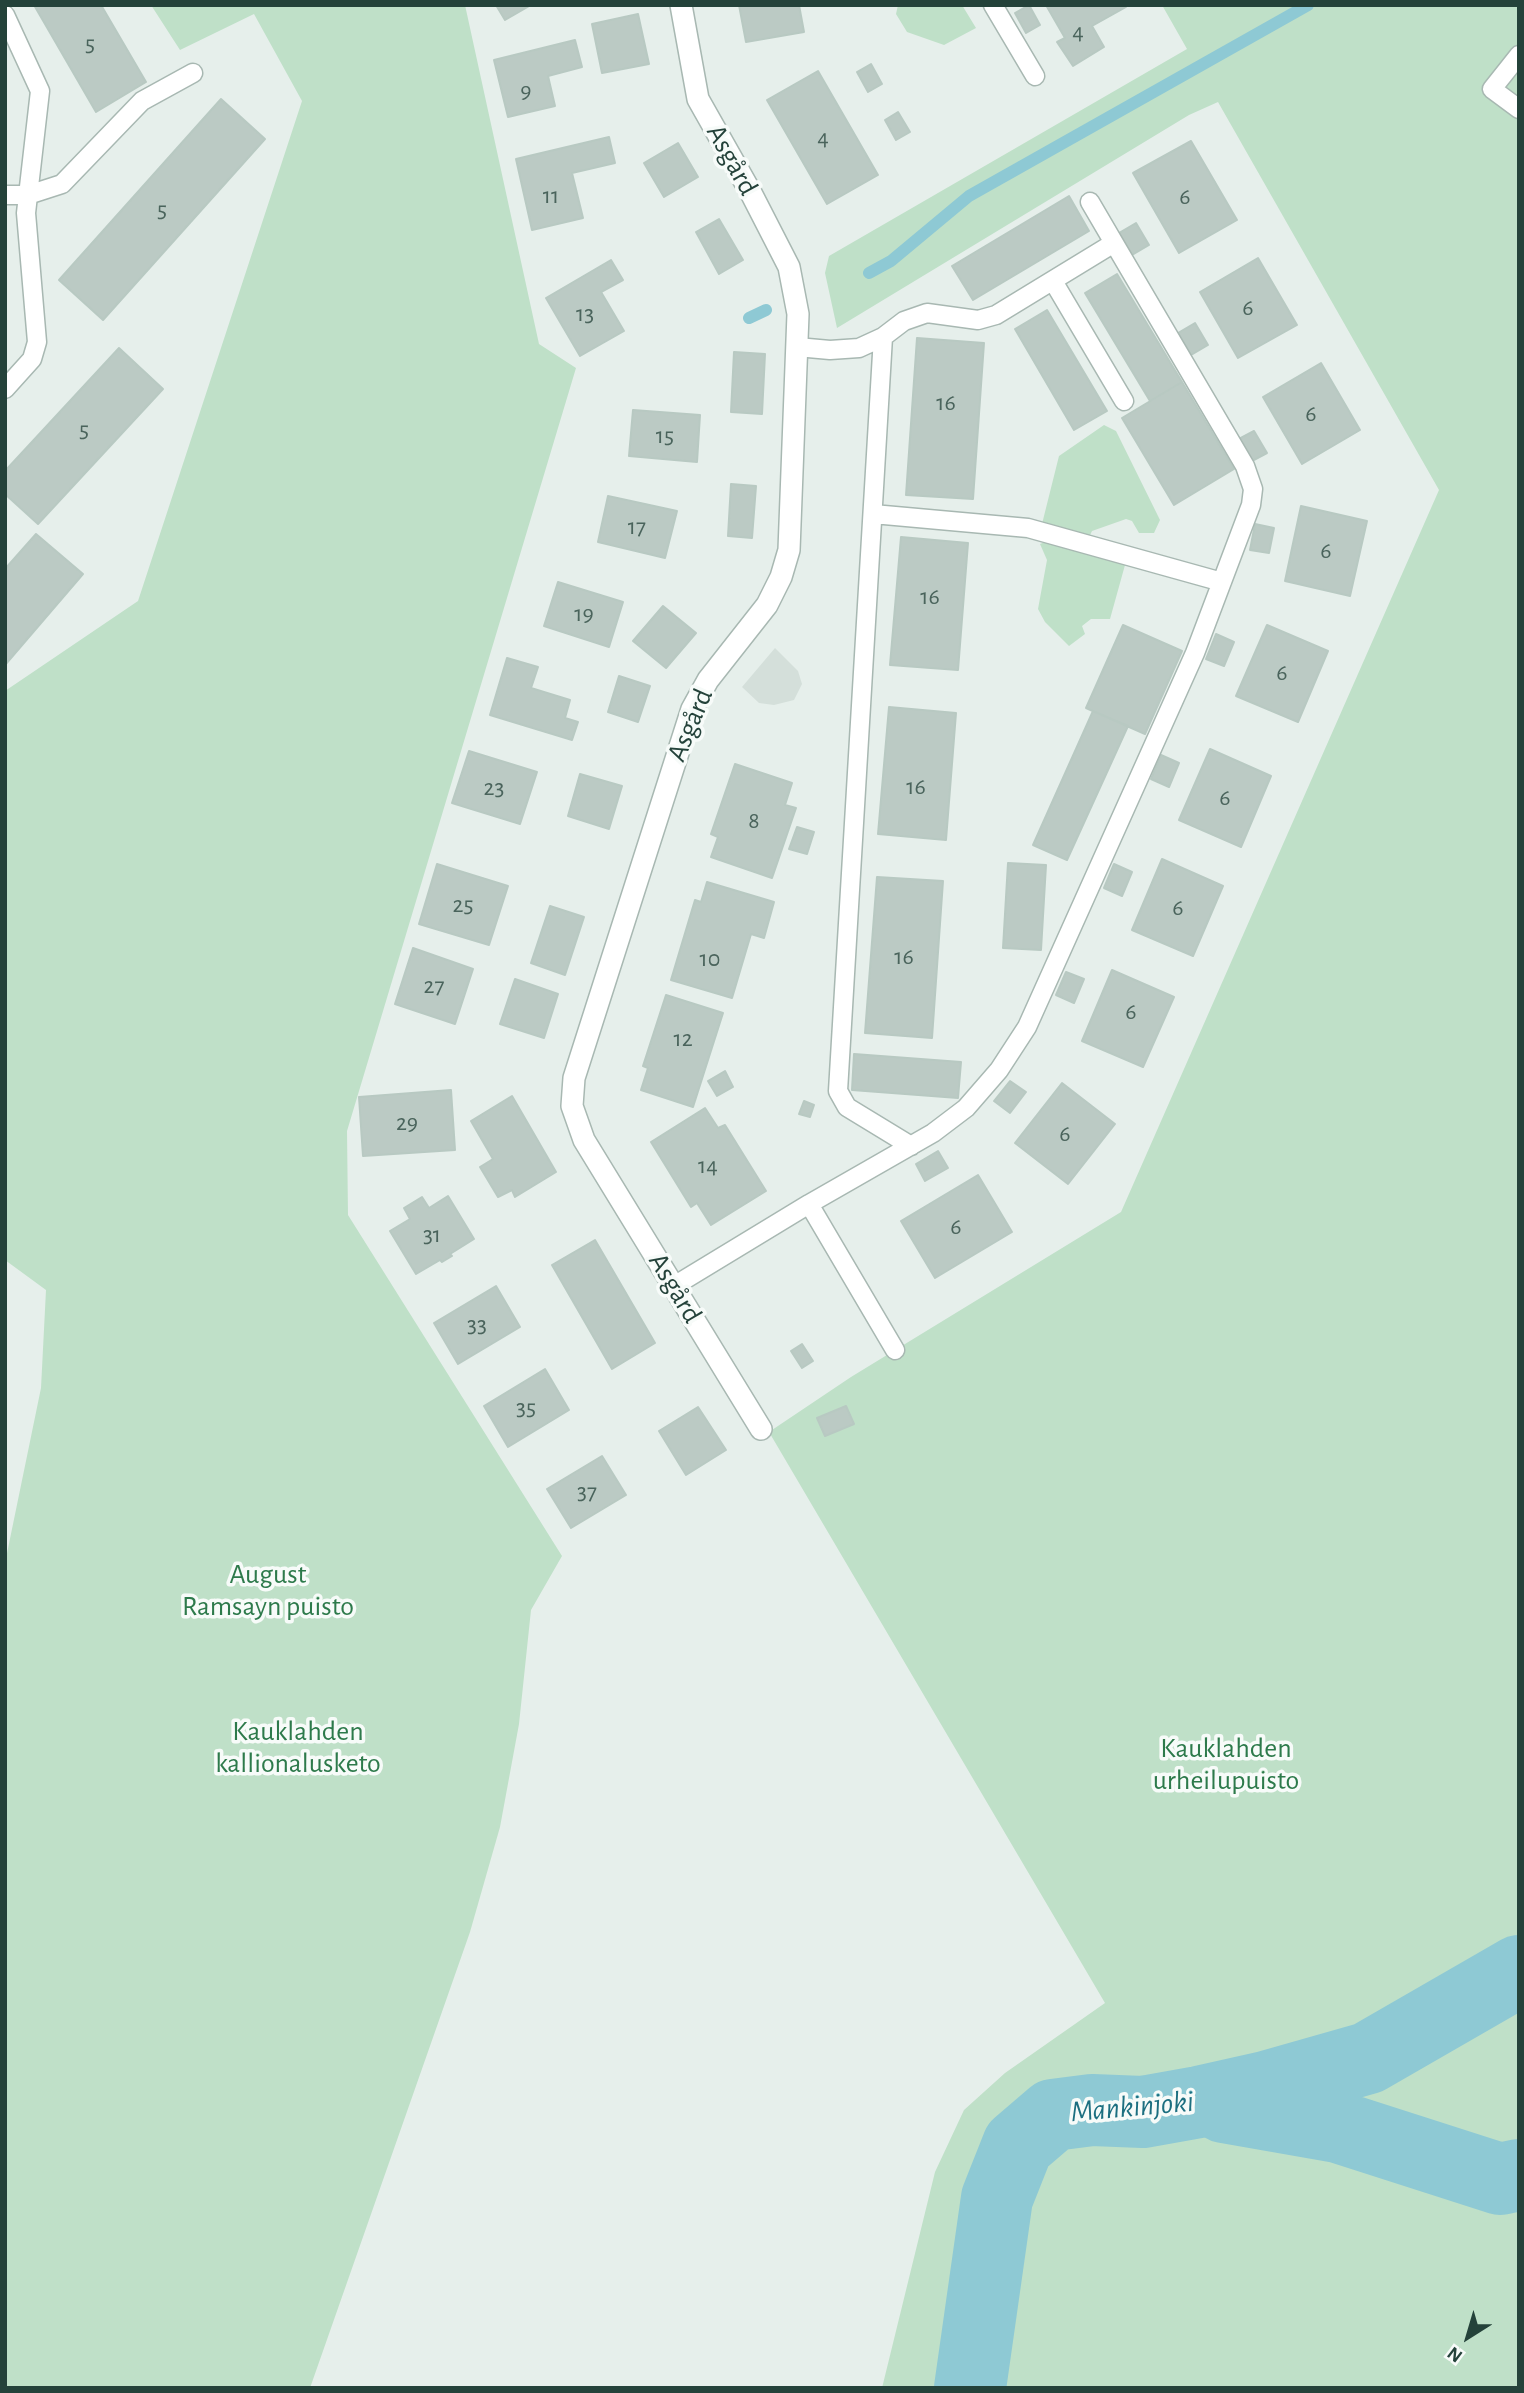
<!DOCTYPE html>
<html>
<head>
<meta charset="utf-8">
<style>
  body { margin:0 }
  #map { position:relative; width:1524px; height:2393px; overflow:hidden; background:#e6efeb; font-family:"Alegreya Sans",sans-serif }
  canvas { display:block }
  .frame { position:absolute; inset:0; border:7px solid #24423a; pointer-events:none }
  .north { position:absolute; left:1433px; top:2302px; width:70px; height:70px; -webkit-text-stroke:5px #f7fbf9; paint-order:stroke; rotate:217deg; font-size:19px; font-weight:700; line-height:28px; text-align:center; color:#24423a }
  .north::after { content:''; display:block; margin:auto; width:24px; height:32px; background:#24423a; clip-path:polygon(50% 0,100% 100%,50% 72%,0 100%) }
</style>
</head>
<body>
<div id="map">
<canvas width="1524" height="2393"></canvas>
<div class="frame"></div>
<div class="north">N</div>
</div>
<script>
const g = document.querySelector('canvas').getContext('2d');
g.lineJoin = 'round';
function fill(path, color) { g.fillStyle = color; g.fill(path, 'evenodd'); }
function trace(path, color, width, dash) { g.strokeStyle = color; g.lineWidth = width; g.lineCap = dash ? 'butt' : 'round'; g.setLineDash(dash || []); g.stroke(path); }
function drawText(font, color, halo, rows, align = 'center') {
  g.font = font + ' "Alegreya Sans",sans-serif'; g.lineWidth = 7; g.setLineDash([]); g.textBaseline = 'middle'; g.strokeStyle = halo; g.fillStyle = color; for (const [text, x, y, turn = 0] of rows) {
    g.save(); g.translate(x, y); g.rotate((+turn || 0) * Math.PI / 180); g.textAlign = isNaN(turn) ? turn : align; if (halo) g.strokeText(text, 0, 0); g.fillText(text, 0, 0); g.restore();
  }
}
const built = new Path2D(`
  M775,648L798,671L802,684L794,700L774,705L759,703L742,687Z`);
const green = new Path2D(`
  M151,5H465L539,344L576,368L347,1131L348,1215L562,1556L531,1610L519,1724L500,1827L470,1932L310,2388H5V1563L41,1388L46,1290L5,1260V691L138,601L302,101L254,14L180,50Z
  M898,5H962L976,28L944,45L907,32L896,14Z
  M1162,5H1519V2388H882L935,2172L964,2110L1005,2073L1105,2003L769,1432L851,1377L1121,1212L1439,490L1218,102L1189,115L837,328L825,273L829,256L1187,49Z
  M1104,425L1116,431L1160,520L1154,533H1139L1132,521L1126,519L1092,531L1089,537L1042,524L1059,456Z
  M1045,542L1125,565L1110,619H1091L1082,626L1085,634L1069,646L1045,622L1038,609L1047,560L1040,544Z`);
const stream = new Path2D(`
  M869,273L891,261L969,196L1308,5
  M749,318L766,310`);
const river = new Path2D(`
  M1224,2107L1338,2127L1500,2179L1519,2175
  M970,2388L997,2198L1018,2145L1053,2115L1092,2110L1143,2112L1199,2102L1266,2087L1368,2058L1519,1971`);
const building = new Path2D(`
  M34,5H101L146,82L96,112Z
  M496,5H531L505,20Z
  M739,5H799L804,32L746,42Z
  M1029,5L1040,25L1026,33L1015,13Z
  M1046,5H1125L1126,7L1092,26L1104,47L1073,66L1057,42L1065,38Z
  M638,14L649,64L602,73L592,24Z
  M575,40L582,67L548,76L555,106L508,117L494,60Z
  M871,64L882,84L868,92L857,72Z
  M818,71L878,175L827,204L767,100Z
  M221,99L265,139L103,320L59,280Z
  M898,112L910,132L896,140L885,120Z
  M609,137L615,163L572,173L583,218L532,230L516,159Z
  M1191,141L1237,220L1179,253L1133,173Z
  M678,143L698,177L664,197L644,163Z
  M1069,196L1089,231L973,300L952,266Z
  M719,219L743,260L719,274L696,232Z
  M1136,223L1149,245L1132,255L1119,233Z
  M1258,258L1297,325L1238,358L1200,292Z
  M611,260L623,280L601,292L624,331L580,356L546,298Z
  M1117,274L1182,382L1150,401L1085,293Z
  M1047,310L1107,411L1074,430L1015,329Z
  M1195,323L1208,345L1191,355L1178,333Z
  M917,338L984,343L973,499L906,495Z
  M119,348L163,389L38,524L5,494V471Z
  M734,352L765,354L762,414L731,412Z
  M1321,363L1360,430L1302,464L1263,397Z
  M1182,382L1234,469L1174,505L1122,418Z
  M633,410L700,415L697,462L629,456Z
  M1254,431L1267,453L1250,462L1237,440Z
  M731,484L756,486L752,538L728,536Z
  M608,496L677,511L665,558L598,542Z
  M1301,506L1367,521L1350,596L1285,581Z
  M1255,524L1274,528L1269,553L1250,550Z
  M36,534L83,574L5,665V569Z
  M901,537L968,543L958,670L890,665Z
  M558,582L623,602L609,647L544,626Z
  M663,606L696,633L666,668L633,641Z
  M1123,625L1182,651L1145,734L1086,708Z
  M1267,625L1328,651L1298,722L1236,696Z
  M1216,634L1234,642L1224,666L1206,659Z
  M507,658L538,667L531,688L570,700L565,718L578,722L572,740L490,715Z
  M619,676L650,686L638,722L608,712Z
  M889,707L956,713L946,840L878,834Z
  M1093,711L1128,726L1067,860L1033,845Z
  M1210,749L1271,776L1241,847L1179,820Z
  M469,751L537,772L520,824L452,803Z
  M1161,755L1179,763L1169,787L1151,779Z
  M735,764L792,783L785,805L796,808L772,878L711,857L718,837L711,834Z
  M580,774L622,786L609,829L568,816Z
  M797,827L814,832L807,854L789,849Z
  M1162,859L1223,886L1193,956L1132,930Z
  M1008,863L1046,865L1041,950L1003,948Z
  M437,864L508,886L489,945L419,924Z
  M1114,864L1132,872L1122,896L1104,888Z
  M877,877L943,881L932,1038L865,1033Z
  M707,882L774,902L764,938L751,934L732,998L671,980L695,900L701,902Z
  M550,906L584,917L565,975L531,963Z
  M413,948L473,969L455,1024L395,1004Z
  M1112,970L1174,997L1143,1067L1082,1041Z
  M1066,972L1084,979L1074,1003L1056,995Z
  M515,979L558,994L544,1038L500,1024Z
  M666,995L723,1013L693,1107L641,1090L648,1068L643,1066Z
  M854,1054L961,1062L958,1098L852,1090Z
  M725,1071L733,1087L717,1096L708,1081Z
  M1010,1081L1026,1092L1010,1113L994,1101Z
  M1062,1083L1115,1124L1068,1184L1015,1143Z
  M451,1090L455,1150L363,1156L359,1097Z
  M512,1096L556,1172L515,1197L512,1190L498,1197L480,1167L493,1159L471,1121Z
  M804,1101L814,1105L810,1117L799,1114Z
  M705,1108L718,1128L725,1125L766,1191L711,1225L697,1203L691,1207L651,1142Z
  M938,1151L948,1168L925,1181L916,1164Z
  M978,1175L1012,1232L935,1278L901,1221Z
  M448,1196L474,1239L450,1254L452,1256L442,1262L440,1260L416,1274L390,1231L410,1219L404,1208L422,1197L429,1208Z
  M595,1240L655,1343L612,1369L552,1265Z
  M496,1286L520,1327L458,1364L434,1323Z
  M802,1344L813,1361L802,1368L791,1351Z
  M545,1369L569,1410L508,1447L484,1406Z
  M846,1406L854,1424L825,1436L817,1418Z
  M698,1407L726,1450L686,1475L659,1431Z
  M602,1456L626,1495L571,1528L547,1489Z`);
const lane = new Path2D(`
  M993,5L1035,76
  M5,15L40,91L26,213L37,342L32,359L5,389
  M1519,55L1492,89L1519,109
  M5,195H28L62,184L142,101L193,73
  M1090,202L1114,243
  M1053,281L1124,401
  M883,337L838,1091L847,1107L911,1146
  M797,347L830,350L859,348L883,337L904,321L927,313L978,320L996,315L1114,243L1245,466L1253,489L1251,505L1195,653L1027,1027L999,1070L966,1108L933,1133L809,1204
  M873,514L1028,528L1222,582
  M674,1286L809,1204L895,1350`);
const street = new Path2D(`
  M681,5L698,99L750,191L789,267L798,314L789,550L781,577L767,605L708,680L692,709L574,1078L572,1106L584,1140L761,1429`);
const numberNames = [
  ["4",1078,32],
  ["5",90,44],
  ["9",526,91],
  ["4",823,138],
  ["11",551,196],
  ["6",1185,197],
  ["5",162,210],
  ["6",1248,308],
  ["13",585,314],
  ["16",946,403],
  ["6",1311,414],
  ["5",84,430],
  ["15",665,436],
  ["17",637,527],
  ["6",1326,551],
  ["16",930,597],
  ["19",584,614],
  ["6",1282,673],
  ["16",916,787],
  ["23",494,788],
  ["6",1225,798],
  ["8",754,821],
  ["25",463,905],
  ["6",1178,908],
  ["16",904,957],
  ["10",710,959],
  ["27",434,986],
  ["6",1131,1012],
  ["12",683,1039],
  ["29",407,1123],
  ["6",1065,1134],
  ["14",708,1166],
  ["6",956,1227],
  ["31",432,1235],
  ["33",477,1325],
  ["35",526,1408],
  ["37",587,1492]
];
const streetNames = [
  ["Asgård",732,160,61],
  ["Asgård",690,725,-67],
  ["Asgård",675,1288,59]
];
const parkNames = [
  ["August",268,1575],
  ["Ramsayn puisto",268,1607],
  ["Kauklahden",298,1732],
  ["kallionalusketo",298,1764],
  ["Kauklahden",1226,1749],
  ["urheilupuisto",1226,1781]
];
const waterNames = [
  ["Mankinjoki",1132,2107,-5]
];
fill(built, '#d4dfda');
fill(green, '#bfe0c8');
trace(stream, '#8ec9d4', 12);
trace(river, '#8ec9d4', 72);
fill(building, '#bbcac4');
trace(building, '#b8c9c2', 2);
trace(lane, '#a8b8b2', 21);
trace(street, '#a8b8b2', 24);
trace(lane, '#fff', 18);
trace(street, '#fff', 21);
drawText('24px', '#4a645c', null, numberNames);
drawText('28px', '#24423a', '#f7fbf9', streetNames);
drawText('28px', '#2d7a4b', '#f7fbf9', parkNames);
drawText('italic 30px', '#1c6f80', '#f7fbf9', waterNames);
</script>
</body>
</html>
